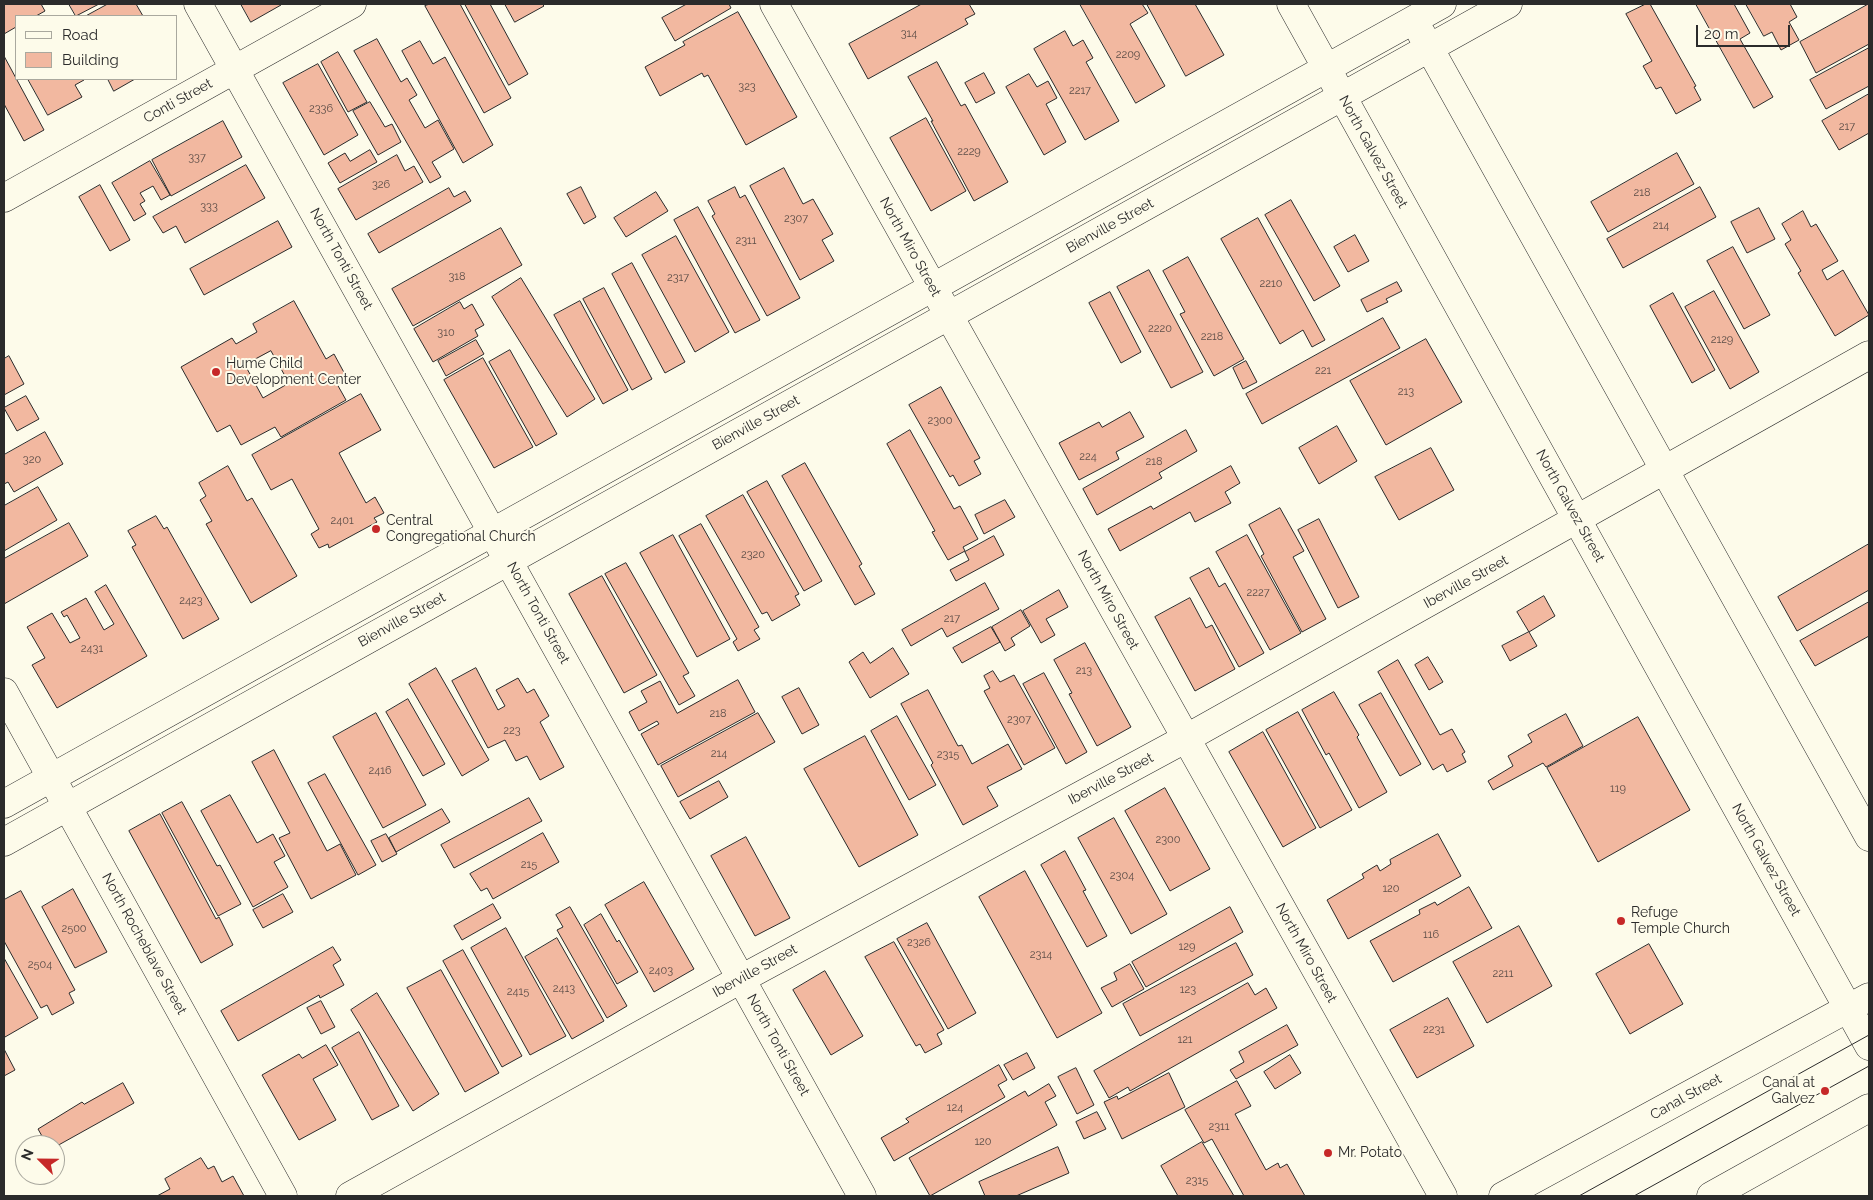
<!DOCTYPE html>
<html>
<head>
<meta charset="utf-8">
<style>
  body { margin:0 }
  #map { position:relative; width:1873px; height:1200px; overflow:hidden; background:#fdfbea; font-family:Raleway,sans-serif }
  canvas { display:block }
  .frame { position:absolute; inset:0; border:5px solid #2b2b2b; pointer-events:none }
  .legend { position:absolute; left:15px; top:15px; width:162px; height:65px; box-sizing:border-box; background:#fdfbea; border:1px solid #a9a89e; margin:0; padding:6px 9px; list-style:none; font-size:15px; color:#2b2b2b }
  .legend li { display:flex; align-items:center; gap:10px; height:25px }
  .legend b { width:25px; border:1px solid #a9a89e }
  .north { position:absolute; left:15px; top:1135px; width:50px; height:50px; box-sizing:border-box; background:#fdfbea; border:1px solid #a9a89e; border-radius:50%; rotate:293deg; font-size:14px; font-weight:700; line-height:20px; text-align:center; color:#2b2b2b }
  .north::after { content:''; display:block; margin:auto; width:18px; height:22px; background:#c62828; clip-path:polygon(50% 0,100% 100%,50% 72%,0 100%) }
  .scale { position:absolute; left:1696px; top:25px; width:94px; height:22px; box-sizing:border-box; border:2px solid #2b2b2b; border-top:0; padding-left:6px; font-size:15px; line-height:18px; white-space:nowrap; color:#2b2b2b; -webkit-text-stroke:4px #fdfbea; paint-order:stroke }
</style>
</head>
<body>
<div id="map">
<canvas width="1873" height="1200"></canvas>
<div class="frame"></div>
<ul class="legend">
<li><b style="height:6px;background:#fdfbea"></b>Road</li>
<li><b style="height:14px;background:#f2b8a0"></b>Building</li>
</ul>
<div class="north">N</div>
<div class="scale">20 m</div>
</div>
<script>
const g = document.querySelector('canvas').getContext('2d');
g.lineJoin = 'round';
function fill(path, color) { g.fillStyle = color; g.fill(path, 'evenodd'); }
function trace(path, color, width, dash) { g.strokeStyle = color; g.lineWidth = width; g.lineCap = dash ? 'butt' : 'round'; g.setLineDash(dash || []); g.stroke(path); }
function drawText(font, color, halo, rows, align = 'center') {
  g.font = font + ' Raleway,sans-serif'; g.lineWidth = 4; g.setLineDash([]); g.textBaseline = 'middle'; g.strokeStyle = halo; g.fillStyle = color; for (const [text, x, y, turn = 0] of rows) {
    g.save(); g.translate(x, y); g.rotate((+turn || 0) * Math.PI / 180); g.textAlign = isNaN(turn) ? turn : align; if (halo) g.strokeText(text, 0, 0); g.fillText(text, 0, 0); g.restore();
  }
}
const building = new Path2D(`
  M4,4H41L45,11L36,16H16V27L4,34Z
  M69,4H99L76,16Z
  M108,4H136L143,16H86Z
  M241,4H280L281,5L251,22Z
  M430,4H460L511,98L484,113L425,6Z
  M465,4H490L528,74L509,85Z
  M505,4H542L544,6L515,22Z
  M687,4H729L731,8L675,41L662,18Z
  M922,4H969L975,14L965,19L968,24L868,79L849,44Z
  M1080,4H1142L1148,13L1130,24L1165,86L1136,103Z
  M1147,4H1195L1224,55L1186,76Z
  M1646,4H1650L1696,86L1694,87L1701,100L1676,114L1661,87L1656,89L1643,66L1652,61L1626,14Z
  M1696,4H1734L1750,33L1740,39L1773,97L1754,108Z
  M1746,4H1790L1797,17L1789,22L1799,40L1781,50L1772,32L1764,36Z
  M1869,4V44L1816,73L1800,42Z
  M738,12L797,117L746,145L708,75L704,77L702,73L660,96L645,67L685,45L683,42Z
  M1065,31L1073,46L1083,40L1093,58L1086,62L1119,121L1085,140L1034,49Z
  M377,39L401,82L407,78L417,95L409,100L425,128L438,120L454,149L432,162L441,177L430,183L354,51Z
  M420,41L433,64L445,57L493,145L463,163L402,51Z
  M1869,48V86L1826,109L1810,80Z
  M338,52L367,102L348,112L321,62Z
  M4,56L44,130L24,141L4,104Z
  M937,62L961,106L965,104L1008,182L974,201L931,121H933L908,77Z
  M318,64L358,135L324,155L283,83Z
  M984,73L995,93L976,103L965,83Z
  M1029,74L1037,87L1048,81L1057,98L1046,104L1066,142L1044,155L1006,87Z
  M28,79H83L84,80L75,85L82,97L48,115Z
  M108,79H135L114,91Z
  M1869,94V133L1839,150L1822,121Z
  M370,102L385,127L392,124L401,142L378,155L353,111Z
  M926,118L966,191L931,211L890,138Z
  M223,121L242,157L171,196L152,160Z
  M370,150L377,162L340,183L328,163L345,153L350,161Z
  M1677,153L1694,184L1608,232L1591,202Z
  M397,155L405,171L414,166L423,182L356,220L338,189Z
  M150,161L170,195L161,200L153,186L140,193L145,201L140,204L146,214L134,221L112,183Z
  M246,165L265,198L185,243L176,226L163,233L153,217Z
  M784,168L803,204L813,199L833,234L822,240L834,261L800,280L750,186Z
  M100,185L130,240L110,251L79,197Z
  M581,187L596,217L584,224L567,194Z
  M735,187L740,198L745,195L800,298L767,316L712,216L715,214L708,201Z
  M1700,187L1716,217L1623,268L1607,239Z
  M449,188L454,197L465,191L471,201L379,253L368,234Z
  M656,192L668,211L626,237L614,218Z
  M1291,200L1340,286L1314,301L1265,215Z
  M698,207L760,320L735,333L674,220Z
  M1759,208L1775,239L1747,253L1731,222Z
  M1803,211L1811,227L1816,224L1838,261L1822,270L1827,280L1843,270L1869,315L1835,336L1798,273L1801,271L1785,244L1791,240L1782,224Z
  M1258,218L1325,340L1312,347L1303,330L1280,344L1221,239Z
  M278,221L292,247L204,295L190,269Z
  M501,228L522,265L413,326L392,289Z
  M1355,235L1369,261L1348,272L1334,247Z
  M676,236L729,332L695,352L642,255Z
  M1733,247L1770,315L1744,329L1707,261Z
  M1188,257L1244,359L1214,376L1180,314L1185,312L1163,271Z
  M632,263L685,362L665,373L612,274Z
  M1149,270L1203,372L1171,388L1117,287Z
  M521,278L595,399L567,417L492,297Z
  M1397,282L1402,291L1386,299L1388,302L1367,312L1361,300Z
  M604,288L652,379L632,390L583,299Z
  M1714,291L1759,372L1730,389L1685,307Z
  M1110,292L1141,352L1121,363L1089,303Z
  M1673,293L1715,370L1692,383L1650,306Z
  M294,301L326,359L334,354L347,378L337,384L346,400L281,437L275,427L241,445L230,425L217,432L181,367L232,338L236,344L257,332L253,324ZM271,351L289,383L263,398L245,365Z
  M580,301L628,390L603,404L554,315Z
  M460,302L464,309L472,304L484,325L475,330L478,336L433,362L414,329Z
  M1383,318L1400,348L1262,424L1246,394Z
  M1426,339L1462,402L1386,445L1350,381Z
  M476,340L484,354L446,376L438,361Z
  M510,350L557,434L536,446L489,362Z
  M9,356L24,384L4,395V359Z
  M483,358L533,447L494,468L444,380Z
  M1246,361L1257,382L1243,389L1233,368Z
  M941,387L980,458L974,461L981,474L959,486L953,475L950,477L909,405Z
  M361,394L381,430L339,453L366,503L375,497L384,513L374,518L377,522L329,548L328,544L319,548L311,534L319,529L292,479L271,490L252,455Z
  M26,396L39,419L17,431L4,408Z
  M1130,412L1144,437L1116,452L1119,459L1079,480L1059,443L1099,422L1102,427Z
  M1337,426L1357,461L1319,484L1299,448Z
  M910,430L954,509L960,506L978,539L963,547L965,551L948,560L932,532L935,531L887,444Z
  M1186,430L1197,451L1159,473L1162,478L1097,515L1083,489Z
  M45,432L63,464L14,492L8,482L4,484V455Z
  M1431,448L1454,490L1399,520L1375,477Z
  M805,463L862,564L859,566L875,594L855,605L782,476Z
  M228,466L247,501L252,498L297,576L251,603L206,524L212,521L200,500L206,496L199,483Z
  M1231,466L1240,483L1225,492L1231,503L1195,522L1190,512L1120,551L1108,529L1151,506L1153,509Z
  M767,481L822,581L804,591L747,492Z
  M38,487L57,520L4,551V506Z
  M743,495L799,594L795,596L800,605L772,621L767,612L762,614L706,516Z
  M1005,500L1015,517L984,534L975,515Z
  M1280,508L1304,551L1293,557L1326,619L1302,632L1261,556L1264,554L1249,525Z
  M156,516L164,529L167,527L219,619L183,639L132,547L136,545L128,531Z
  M1319,519L1359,597L1338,608L1298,530Z
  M69,523L88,556L4,604V559Z
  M701,524L759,627L754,630L760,639L738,651L733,642L737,639L679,536Z
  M673,535L730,639L697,657L640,553Z
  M1247,535L1301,633L1270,650L1216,552Z
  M994,536L1004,555L956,581L950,570L969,560L965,552Z
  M1869,544V590L1797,631L1778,597Z
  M626,563L689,673L683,676L695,696L679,705L605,574Z
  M1209,568L1219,587L1225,583L1264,653L1239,667L1190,578Z
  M602,576L657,675L624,693L569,594Z
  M985,583L999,609L947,637L942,628L911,646L902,630Z
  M106,585L147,656L57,708L32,665L45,658L27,627L52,613L70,643L80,638L67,615L64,617L61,612L86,598L104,630L114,624L95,592Z
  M1059,590L1068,607L1046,619L1055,635L1041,643L1023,611Z
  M1544,596L1555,616L1529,632L1517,612Z
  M1190,598L1206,628L1212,625L1235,669L1195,691L1155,617Z
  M1869,602V636L1815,666L1800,641Z
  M1021,610L1030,626L1011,638L1015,645L1005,651L992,627Z
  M991,627L1000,642L962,663L953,648Z
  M1529,632L1537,646L1510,661L1502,646Z
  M1085,643L1131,727L1097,746L1069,694L1072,693L1054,660Z
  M893,648L909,674L870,698L849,662L863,652L870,663Z
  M1428,657L1443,682L1429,690L1415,665Z
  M1398,660L1440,735L1452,729L1465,752L1462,754L1466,762L1447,772L1443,764L1433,770L1378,672Z
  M436,668L489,760L462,776L409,684Z
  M476,668L498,710L505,706L496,690L518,678L527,693L534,689L549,716L540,722L564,767L540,780L527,756L516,761L505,740L488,748L452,681Z
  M993,671L1000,682L1014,675L1055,748L1024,765L984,691L990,688L984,676Z
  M1044,673L1087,752L1066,764L1023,684Z
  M738,680L755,712L658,765L641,734L659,724L657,721L639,731L629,712L647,702L641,691L660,681L677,713Z
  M799,688L819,725L802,734L782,697Z
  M928,690L958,746L962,745L972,764L1008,744L1022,769L987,787L998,806L963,825L931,765L933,763L901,704Z
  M1334,692L1359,735L1357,737L1387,792L1359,808L1329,753L1326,755L1302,710Z
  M1381,693L1421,764L1400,776L1359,705Z
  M408,699L445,764L423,776L386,712Z
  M1298,712L1352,810L1320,828L1266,730Z
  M376,713L426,805L383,828L333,737Z
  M758,713L775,742L678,797L661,766Z
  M1566,714L1583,746L1546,767L1543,763L1493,790L1488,781L1513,766L1508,756L1532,742L1528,735Z
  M897,716L936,785L909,800L871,731Z
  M1638,717L1690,810L1598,862L1547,768Z
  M1263,732L1316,828L1283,847L1229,752Z
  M865,736L918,835L859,867L804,769Z
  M274,750L327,851L340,844L356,875L311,899L279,838L290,833L252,762Z
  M325,774L376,865L358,875L308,783Z
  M719,781L728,797L690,819L680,802Z
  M1165,788L1210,869L1170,891L1125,811Z
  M230,795L257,843L273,834L285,856L274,862L288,887L253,907L201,811Z
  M529,798L542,821L454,868L441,845Z
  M182,802L217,866L220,865L241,904L218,916L162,813Z
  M442,809L450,822L396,852L389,838Z
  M160,814L216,919L219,917L233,945L201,963L129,831Z
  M1114,818L1167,914L1131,934L1078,838Z
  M543,833L559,862L493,899L487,888L481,891L470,874Z
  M386,834L397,854L382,862L371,841Z
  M1438,834L1461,876L1348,939L1327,900L1364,878L1362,874L1377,865L1380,871L1391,864L1390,860Z
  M746,837L790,918L755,936L711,856Z
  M1065,851L1086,890L1083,891L1107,936L1087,947L1041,865Z
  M1025,871L1102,1013L1057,1038L979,897Z
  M644,882L694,969L654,992L605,905Z
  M1469,887L1492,928L1393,982L1370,941L1420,914L1419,910L1435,902L1437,905Z
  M73,889L107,952L75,968L42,907Z
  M21,891L75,990L69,993L74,1003L52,1015L47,1005L41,1008L4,941V900Z
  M283,894L293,912L263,928L253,910Z
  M493,904L501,918L462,940L454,926Z
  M570,907L627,1006L607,1018L557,930L563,927L556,915Z
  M1230,907L1243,932L1146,987L1132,962Z
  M601,914L617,942L619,940L638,972L617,984L584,925Z
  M927,923L976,1013L948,1029L897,939Z
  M1519,926L1552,986L1487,1023L1453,962Z
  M506,928L566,1036L530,1055L471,948Z
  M557,938L604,1021L572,1039L525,957Z
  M894,942L944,1030L937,1034L942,1044L925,1053L920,1044L916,1046L865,957Z
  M1236,943L1253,975L1140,1036L1123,1004Z
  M1649,944L1683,1004L1630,1034L1596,974Z
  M333,947L341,960L333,965L344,985L320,998L319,995L238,1041L221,1011Z
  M463,950L522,1056L502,1067L443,961Z
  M4,958L38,1018L5,1037L4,1034Z
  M1130,964L1144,989L1112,1007L1101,988L1117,980L1114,973Z
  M441,970L499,1073L465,1092L407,988Z
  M825,971L863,1036L831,1055L793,990Z
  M1248,983L1255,995L1266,988L1277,1008L1130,1091L1128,1087L1109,1098L1094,1071Z
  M377,993L439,1094L413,1111L351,1010Z
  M1448,998L1474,1046L1417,1078L1390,1030Z
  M321,1001L335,1027L321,1034L307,1008Z
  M1287,1025L1298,1045L1236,1079L1230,1070L1244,1062L1239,1052Z
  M359,1032L399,1106L372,1120L332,1048Z
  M326,1045L338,1065L313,1079L336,1120L299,1140L262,1075L299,1054L302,1058Z
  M4,1049L15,1070L4,1076Z
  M1027,1053L1035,1068L1013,1080L1004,1065Z
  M1290,1055L1301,1073L1275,1089L1264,1072Z
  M999,1065L1007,1080L998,1085L1005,1097L894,1161L881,1138L909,1122L906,1119Z
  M1076,1068L1094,1105L1077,1114L1058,1077Z
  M1169,1073L1185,1107L1122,1139L1104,1102L1117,1096L1118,1099Z
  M1237,1081L1251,1106L1235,1114L1266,1170L1278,1163L1280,1168L1287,1164L1305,1196H1244L1212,1139L1204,1143L1185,1110Z
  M123,1083L134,1103L55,1147V1145H47L38,1129L82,1102L84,1104Z
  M1049,1084L1056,1096L1045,1102L1057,1125L930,1196L909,1158L1025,1091L1028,1096Z
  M1097,1112L1106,1129L1084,1139L1076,1122Z
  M1202,1142L1234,1196H1178L1161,1166Z
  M1058,1147L1069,1173L1016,1196H985L979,1182Z
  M201,1158L208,1169L214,1166L222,1182L233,1176L244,1196H157L170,1189L165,1179Z`);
const minor = new Path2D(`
  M198,4L862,1196
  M774,4L1443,1196
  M4,198L352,4
  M4,692L283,1196
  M350,1196L741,979L1185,739L1869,355`);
const tertiary = new Path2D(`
  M1291,4L1869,1046
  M1421,33L1869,837
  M4,804L1442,4
  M4,842L1508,4`);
const primary = new Path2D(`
  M1503,1196L1869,997
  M1711,1196L1869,1108`);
const tram = new Path2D(`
  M1579,1196L1869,1035
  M1634,1196L1869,1066`);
const markers = [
  [216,372,5,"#c62828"],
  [376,529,5,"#c62828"],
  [1621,921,5,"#c62828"],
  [1825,1091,5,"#c62828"],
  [1328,1153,5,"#c62828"]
];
const numberNames = [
  ["314",909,34],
  ["2209",1128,55],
  ["323",747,87],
  ["2217",1080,91],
  ["2336",321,109],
  ["217",1847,127],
  ["2229",969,152],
  ["337",197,158],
  ["326",381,185],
  ["218",1642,193],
  ["333",209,207],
  ["2307",796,219],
  ["214",1661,226],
  ["2311",746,241],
  ["318",457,277],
  ["2317",678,278],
  ["2210",1271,284],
  ["2220",1160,329],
  ["310",446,333],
  ["2218",1212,337],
  ["2129",1722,340],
  ["221",1323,371],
  ["213",1406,392],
  ["2300",940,421],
  ["224",1088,457],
  ["320",32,460],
  ["218",1154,462],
  ["2401",342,521],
  ["2320",753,555],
  ["2227",1258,593],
  ["2423",191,601],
  ["217",952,619],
  ["2431",92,649],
  ["213",1084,671],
  ["218",718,714],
  ["2307",1019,720],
  ["223",512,731],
  ["214",719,754],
  ["2315",948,755],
  ["2416",380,771],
  ["119",1618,789],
  ["2300",1168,840],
  ["215",529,865],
  ["2304",1122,876],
  ["120",1391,889],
  ["2500",74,929],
  ["116",1431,935],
  ["2326",919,943],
  ["129",1187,947],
  ["2314",1041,955],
  ["2504",40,965],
  ["2403",661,971],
  ["2211",1503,974],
  ["2413",564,989],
  ["123",1188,990],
  ["2415",518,992],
  ["2231",1434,1030],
  ["121",1185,1040],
  ["124",955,1108],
  ["2311",1219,1127],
  ["120",983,1142],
  ["2315",1197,1181]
];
const streetNames = [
  ["Conti Street",178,101,-29],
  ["North Galvez Street",1373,152,61],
  ["Bienville Street",1110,226,-29],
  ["North Miro Street",910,247,61],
  ["North Tonti Street",341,259,61],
  ["Bienville Street",756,423,-29],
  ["North Galvez Street",1570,506,61],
  ["Iberville Street",1466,582,-29],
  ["North Miro Street",1108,600,61],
  ["North Tonti Street",538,613,61],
  ["Bienville Street",402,620,-29],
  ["Iberville Street",1111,779,-28],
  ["North Galvez Street",1766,860,61],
  ["North Rocheblave Street",144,944,61],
  ["North Miro Street",1306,953,61],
  ["Iberville Street",755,971,-29],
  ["North Tonti Street",778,1045,61],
  ["Canal Street",1686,1097,-29]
];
const poiNames = [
  ["Hume Child",226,364],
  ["Development Center",226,380],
  ["Central",386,521],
  ["Congregational Church",386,537],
  ["Refuge",1631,913],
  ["Temple Church",1631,929],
  ["Canal at",1815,1083,"right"],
  ["Galvez",1815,1099,"right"],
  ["Mr. Potato",1338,1153]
];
fill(building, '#f2b8a0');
trace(building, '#2b2b2b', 1);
trace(minor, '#2b2b2b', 29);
trace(tertiary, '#2b2b2b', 29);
trace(primary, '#2b2b2b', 29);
trace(minor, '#fdfbea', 28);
trace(tertiary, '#fdfbea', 28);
trace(primary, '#fdfbea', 28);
trace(tram, '#2b2b2b', 1);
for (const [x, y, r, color] of markers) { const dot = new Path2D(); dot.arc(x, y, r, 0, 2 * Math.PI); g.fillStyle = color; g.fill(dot); trace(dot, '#fdfbea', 2); }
drawText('11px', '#5d4e48', null, numberNames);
drawText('14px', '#2b2b2b', '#fdfbea', streetNames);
drawText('14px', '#2b2b2b', '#fdfbea', poiNames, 'left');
</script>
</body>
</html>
